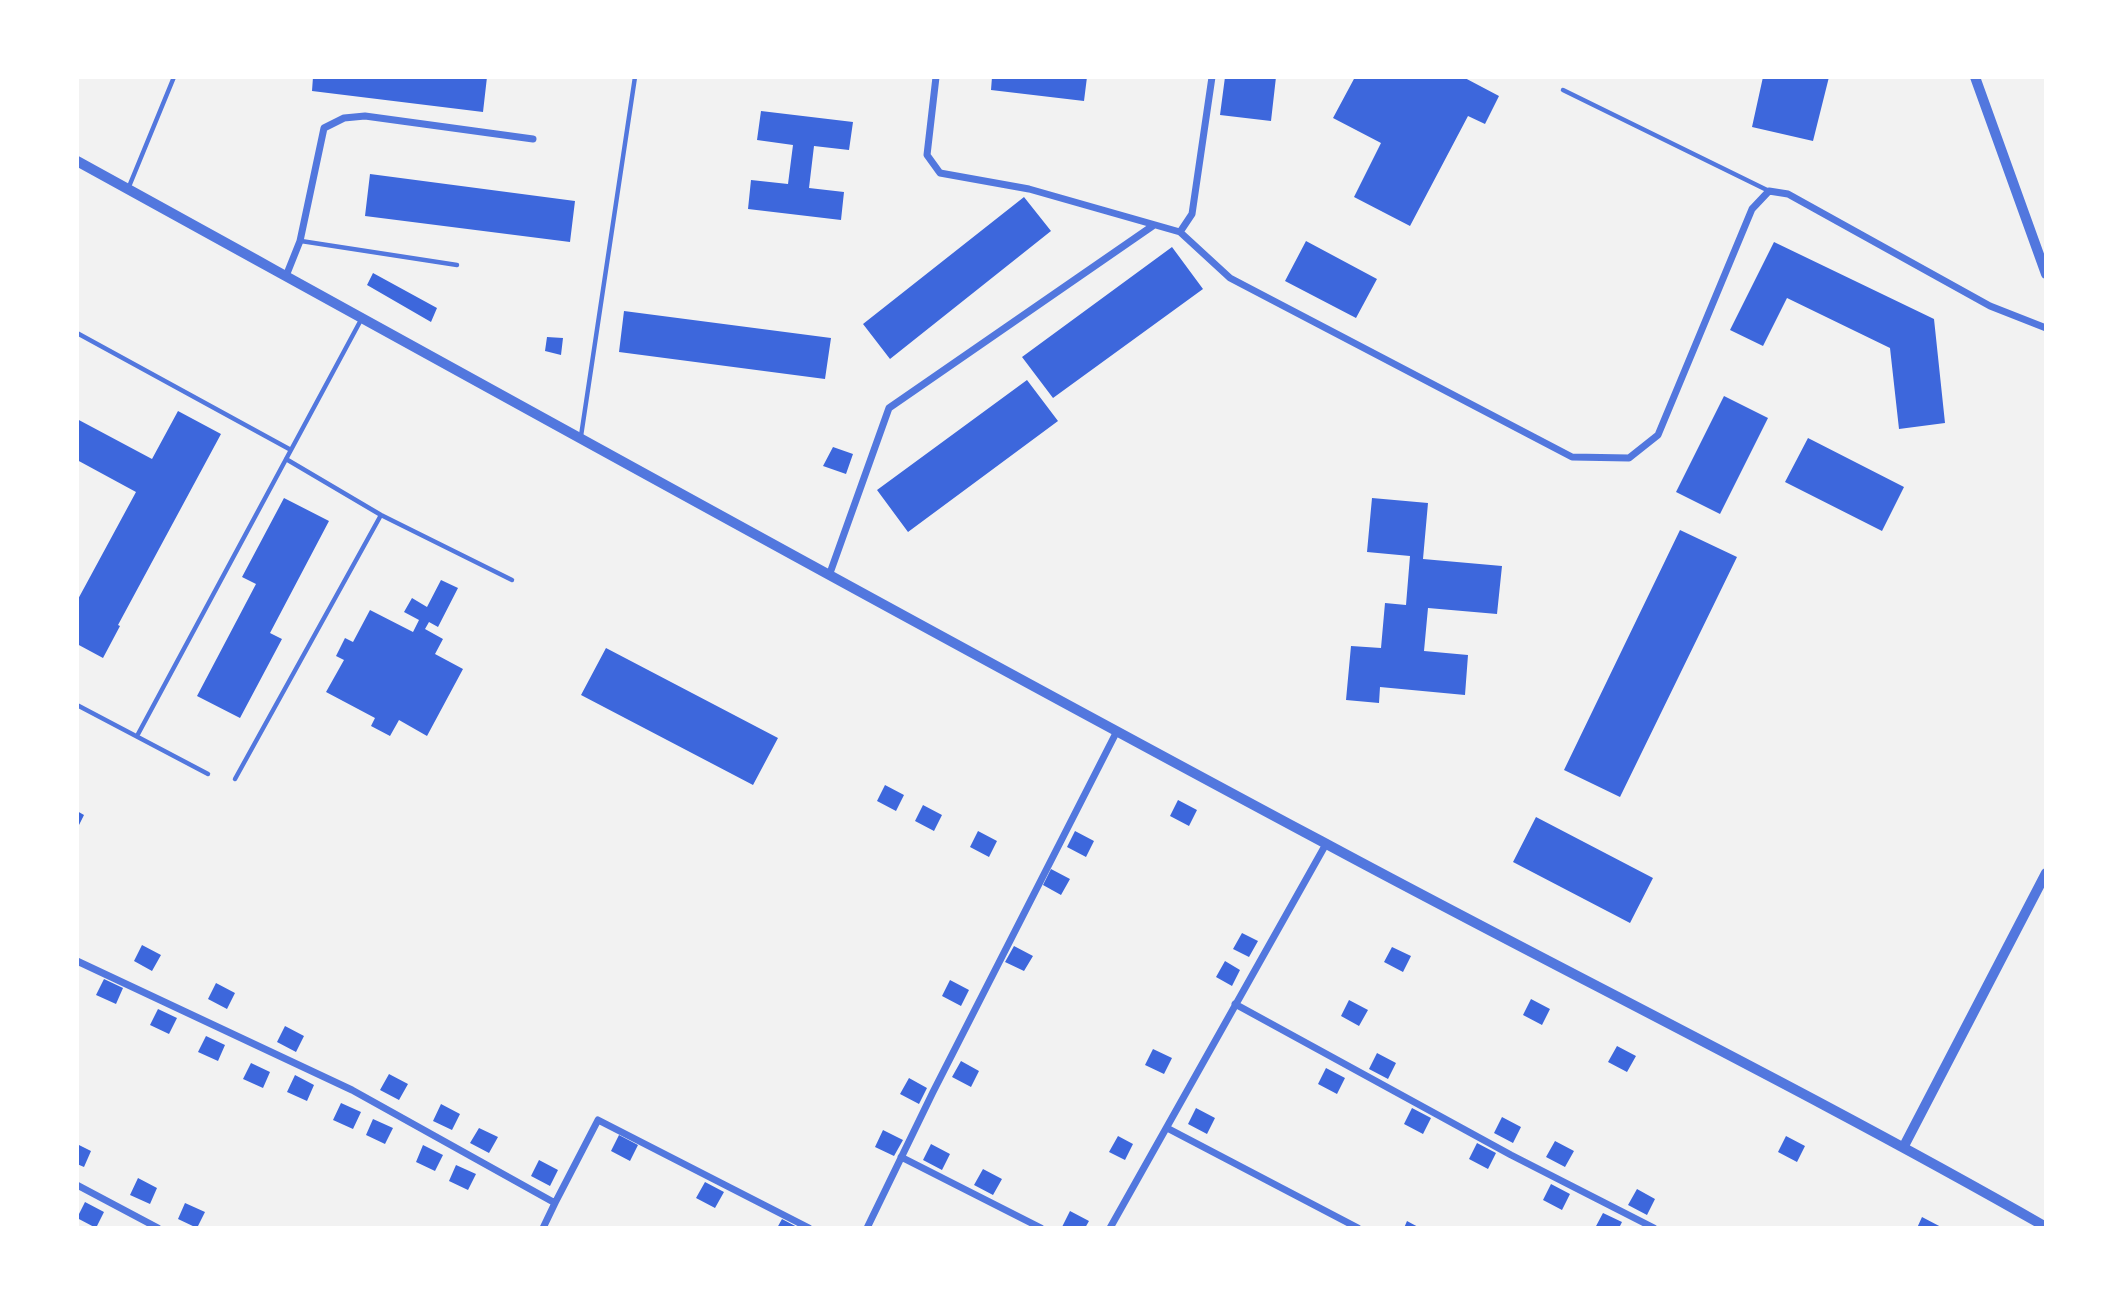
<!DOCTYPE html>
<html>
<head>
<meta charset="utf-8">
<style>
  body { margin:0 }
  #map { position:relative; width:2123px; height:1305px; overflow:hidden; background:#f2f2f2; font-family:"PT Sans",sans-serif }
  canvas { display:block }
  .frame { position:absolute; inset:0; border:79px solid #fff; pointer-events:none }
</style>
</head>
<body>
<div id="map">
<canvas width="2123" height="1305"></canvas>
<div class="frame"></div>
</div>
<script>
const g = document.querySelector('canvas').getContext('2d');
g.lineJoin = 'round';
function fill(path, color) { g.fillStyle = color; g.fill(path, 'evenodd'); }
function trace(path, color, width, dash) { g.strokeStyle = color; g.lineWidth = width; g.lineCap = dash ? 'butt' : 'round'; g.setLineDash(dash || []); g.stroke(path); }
const building = new Path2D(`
  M313,77H487L483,112L312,91Z
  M992,77H1087L1084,101L991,90Z
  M1225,77H1276L1271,121L1220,115Z
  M1355,77H1463L1499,96L1485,124L1468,116L1410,226L1354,197L1381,143L1333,118Z
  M1763,77H1829L1813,141L1752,127Z
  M761,111L853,122L849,150L814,146L809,188L844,192L841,220L748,209L751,180L788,184L793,145L757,140Z
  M370,174L575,201L570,242L365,216Z
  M1024,197L1051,231L890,359L863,324Z
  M1306,241L1377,279L1356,318L1285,281Z
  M1774,242L1934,319L1945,423L1899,429L1890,348L1787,298L1763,346L1730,330Z
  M1172,247L1203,289L1053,398L1022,357Z
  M373,273L437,308L431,322L367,285Z
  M624,311L831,338L825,379L619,352Z
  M547,337L563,338L561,355L545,351Z
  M1027,380L1058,421L908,532L877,490Z
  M1724,396L1768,418L1720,514L1676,492Z
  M178,411L221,434L118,625L120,626L103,658L77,644V601L136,492L77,460V419L152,459Z
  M1808,438L1904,487L1882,531L1785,482Z
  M833,447L853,454L846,474L823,466Z
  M284,498L329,521L270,633L282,639L240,718L197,696L256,584L242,577Z
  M1372,498L1428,503L1423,559L1502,566L1497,614L1428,608L1424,651L1468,655L1465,695L1380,687L1379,703L1346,700L1351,646L1381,648L1385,603L1406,605L1410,556L1367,552Z
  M1680,530L1737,557L1620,797L1564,770Z
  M441,580L458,588L438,627L429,622L425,629L443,639L435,654L463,669L427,736L399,720L390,736L371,726L375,718L326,692L344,660L336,656L345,638L353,642L370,610L413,632L419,620L404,612L412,598L427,607Z
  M606,648L778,738L753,785L581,695Z
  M885,785L904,795L896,811L877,801Z
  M1178,800L1197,810L1189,826L1170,816Z
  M923,805L942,815L934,831L915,821Z
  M77,811L84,815L77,829Z
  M1536,817L1653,878L1630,923L1513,862Z
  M978,831L997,841L989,857L970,847Z
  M1075,831L1094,841L1086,857L1067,847Z
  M1051,869L1070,879L1061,895L1043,885Z
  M1242,933L1258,941L1249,957L1233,949Z
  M142,945L161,955L152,971L134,961Z
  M1014,946L1033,956L1024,971L1005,962Z
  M1392,947L1411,956L1403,972L1384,962Z
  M1225,961L1240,970L1232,986L1216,977Z
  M104,979L123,988L116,1004L96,995Z
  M950,980L969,990L961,1006L942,996Z
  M216,983L235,993L227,1009L208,999Z
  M1531,999L1550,1009L1542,1025L1523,1015Z
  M1349,1000L1368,1010L1359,1026L1341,1016Z
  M158,1009L177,1018L169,1034L150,1025Z
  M285,1026L304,1036L296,1052L277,1042Z
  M206,1036L225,1045L218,1061L198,1052Z
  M1617,1046L1636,1056L1627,1072L1608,1062Z
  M1153,1049L1172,1058L1164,1074L1145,1065Z
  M1377,1053L1396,1063L1388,1079L1369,1069Z
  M961,1061L979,1071L971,1087L952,1077Z
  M251,1063L270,1072L263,1088L243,1079Z
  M1326,1068L1345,1078L1337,1094L1318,1084Z
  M389,1074L408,1084L399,1100L380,1090Z
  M295,1075L314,1085L307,1101L287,1092Z
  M909,1078L927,1088L919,1104L900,1094Z
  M341,1103L361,1112L353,1129L333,1120Z
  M441,1104L460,1114L452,1130L433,1121Z
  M1196,1108L1215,1118L1207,1134L1188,1124Z
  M1412,1108L1431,1118L1423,1134L1404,1124Z
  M1502,1117L1521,1127L1513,1143L1494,1133Z
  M373,1119L393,1128L385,1144L366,1135Z
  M479,1128L498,1137L489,1153L470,1143Z
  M883,1130L903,1140L894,1156L875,1147Z
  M619,1135L638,1145L630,1161L611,1151Z
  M1118,1136L1133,1144L1125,1160L1109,1152Z
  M1786,1136L1805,1146L1797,1162L1778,1152Z
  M1555,1141L1574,1151L1565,1167L1546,1157Z
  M1477,1143L1496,1153L1488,1169L1469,1159Z
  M77,1144L91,1151L84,1167L77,1164Z
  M931,1144L950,1154L942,1170L923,1160Z
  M423,1145L443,1155L435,1171L416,1162Z
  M539,1160L558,1170L550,1186L531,1176Z
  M456,1165L476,1174L468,1190L449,1181Z
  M983,1169L1002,1179L993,1195L974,1185Z
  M138,1178L157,1188L150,1204L130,1195Z
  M705,1182L724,1192L715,1208L696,1198Z
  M1551,1184L1570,1194L1562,1210L1543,1200Z
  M1637,1189L1655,1199L1647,1215L1628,1205Z
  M85,1202L104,1212L96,1228L77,1218Z
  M185,1203L205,1212L197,1228L178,1219Z
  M1070,1211L1089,1221L1085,1228L1062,1227Z
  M1603,1213L1622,1222L1619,1228H1595Z
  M1922,1217L1943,1228H1917Z
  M782,1219L799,1228H777Z
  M1407,1221L1420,1228H1404Z`);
const service = new Path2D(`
  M1563,90L1769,191
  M128,189L174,77
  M301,241L457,265
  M77,333L291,450
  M581,436L635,77
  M286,459L381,515L512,580
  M77,705L208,774
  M137,736L362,318
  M235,779L381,515`);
const minor = new Path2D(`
  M936,77L927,155L940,173L1029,189L1180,232L1230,278L1572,457L1629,458L1658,435L1752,209L1769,191L1788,194L1990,306L2046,328
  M1180,232L1192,214L1212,77
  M286,276L300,241L324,128L344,118L365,116L533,139
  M830,573L889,408L1154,225
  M77,961L352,1090L555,1203L543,1228
  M1235,1004L1511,1155L1654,1228
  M1167,1128L1358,1228
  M901,1157L1041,1228
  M77,1185L158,1228
  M555,1203L598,1120L809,1228
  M867,1228L933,1092L1117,731
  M1110,1228L1326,844`);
const tertiary = new Path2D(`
  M1975,77L2046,274
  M77,161C491,389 904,618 1321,841C1562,971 1808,1091 2046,1227
  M1904,1146L2046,873`);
fill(building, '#3d67dc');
trace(service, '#5277de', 4.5);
trace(minor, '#5277de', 7);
trace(tertiary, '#5277de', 10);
</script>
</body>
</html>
